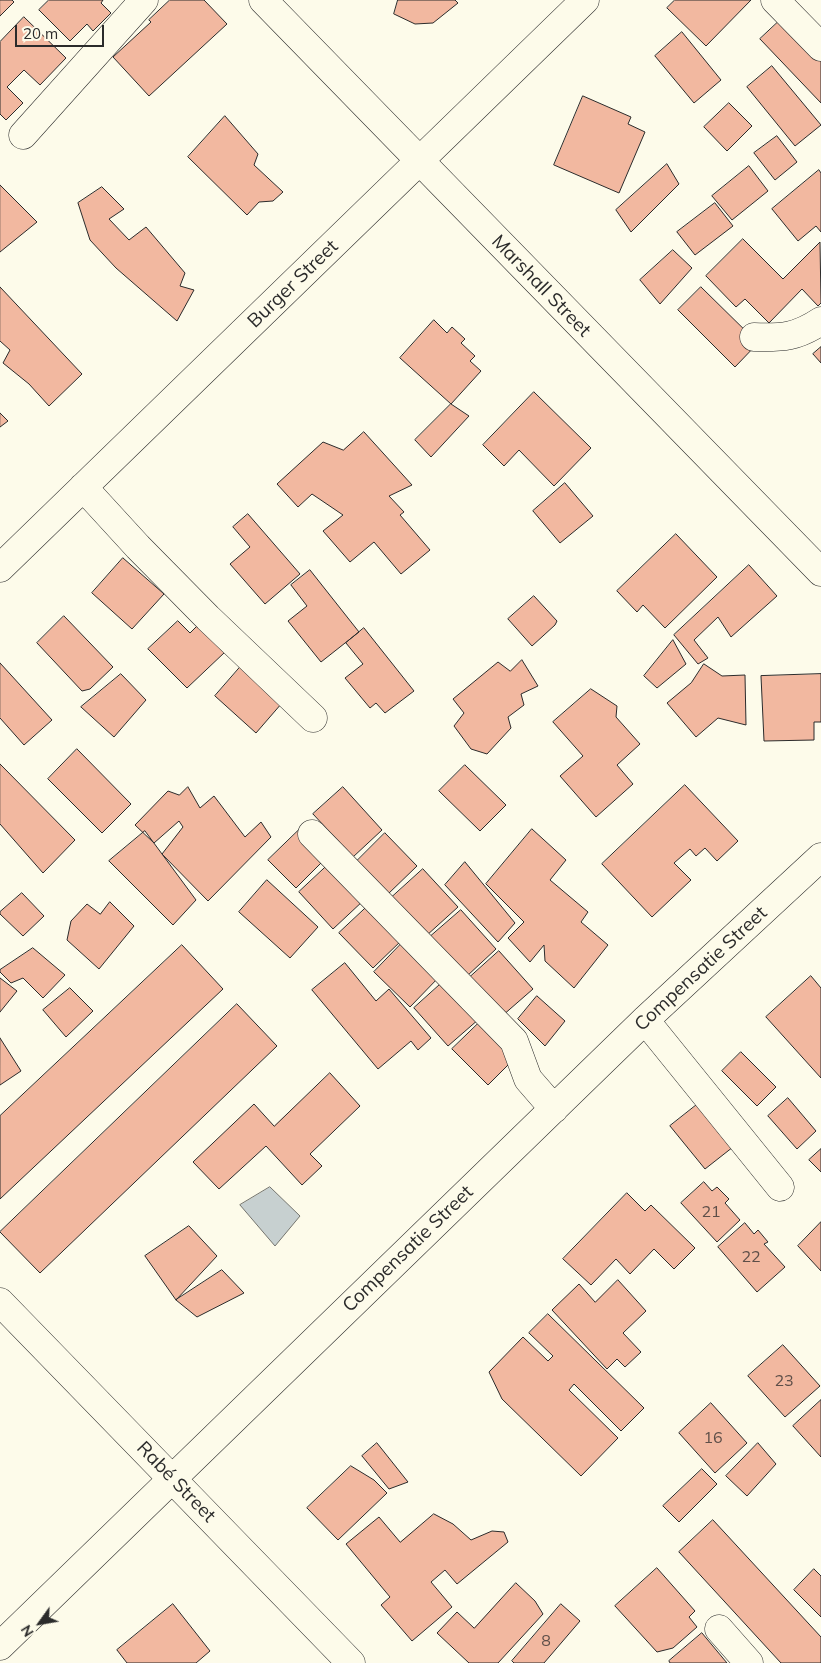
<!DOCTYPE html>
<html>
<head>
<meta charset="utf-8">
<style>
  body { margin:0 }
  #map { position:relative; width:821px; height:1663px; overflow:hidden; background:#fdfbea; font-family:Mulish,sans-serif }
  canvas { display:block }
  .north { position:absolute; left:15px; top:1598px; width:50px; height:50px; -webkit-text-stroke:4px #fdfbea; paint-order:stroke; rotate:238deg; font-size:14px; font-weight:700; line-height:20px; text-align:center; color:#2b2b2b }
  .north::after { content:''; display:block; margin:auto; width:18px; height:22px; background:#2b2b2b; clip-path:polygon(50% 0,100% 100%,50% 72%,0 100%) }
  .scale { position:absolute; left:15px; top:25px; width:89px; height:22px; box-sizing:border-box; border:2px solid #2b2b2b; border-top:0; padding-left:6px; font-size:15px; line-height:18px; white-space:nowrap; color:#2b2b2b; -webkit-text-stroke:4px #fdfbea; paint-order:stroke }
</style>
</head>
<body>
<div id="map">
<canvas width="821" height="1663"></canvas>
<div class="north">N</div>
<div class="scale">20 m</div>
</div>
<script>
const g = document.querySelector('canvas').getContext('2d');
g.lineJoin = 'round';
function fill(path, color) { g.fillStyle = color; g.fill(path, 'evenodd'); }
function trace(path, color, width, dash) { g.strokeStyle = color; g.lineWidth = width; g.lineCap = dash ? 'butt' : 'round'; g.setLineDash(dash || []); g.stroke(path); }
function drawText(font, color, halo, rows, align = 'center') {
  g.font = font + ' Mulish,sans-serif'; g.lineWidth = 4; g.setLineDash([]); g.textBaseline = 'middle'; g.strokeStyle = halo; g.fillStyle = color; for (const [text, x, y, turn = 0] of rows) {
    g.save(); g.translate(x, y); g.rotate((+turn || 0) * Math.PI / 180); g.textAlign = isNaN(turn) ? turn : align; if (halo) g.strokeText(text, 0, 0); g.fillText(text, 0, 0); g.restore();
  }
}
const water = new Path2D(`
  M270,1187L300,1216L275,1246L240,1205Z`);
const building = new Path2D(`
  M0,0H12L14,2L0,16Z
  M49,0H103L101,3L111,13L93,31L87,24L70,41L39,10Z
  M170,0H204L227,24L149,96L113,57L151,22L149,20Z
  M398,0H455L458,3L433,23L415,24L394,14Z
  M675,0H751L706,46L667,8Z
  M791,10L821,42V103L760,39Z
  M24,17L66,58L40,85L24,70L7,87L23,103L6,120L0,114V42Z
  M682,32L721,80L694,103L655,56Z
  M772,66L821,125L795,146L747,87Z
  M583,96L631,117L628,124L645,132L619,193L554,165Z
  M729,103L752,126L727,151L704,127Z
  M225,116L258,154L254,165L283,192L273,201L259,202L247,215L188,157Z
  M777,136L797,162L775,180L754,153Z
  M667,164L679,184L631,232L616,210Z
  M749,166L768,191L732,220L712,196Z
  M819,170L821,173V232L816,226L798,241L772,209Z
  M0,185L37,222L0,252Z
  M102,187L124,209L109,219L129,240L146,227L185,273L180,286L194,290L177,321L116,268L90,240L78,203Z
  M715,203L733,226L695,255L677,232Z
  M743,239L783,279L820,242L821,303L818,306L802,289L769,323L745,299L736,307L706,276Z
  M673,250L692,268L660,304L640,280Z
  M0,287L82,374L49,406L29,384L3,363L10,350L0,341Z
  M701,287L758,343L735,367L678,310Z
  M434,320L447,333L452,327L465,339L461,343L475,356L470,361L481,371L451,404L400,358Z
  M821,347V363L813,354Z
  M534,392L591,448L554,486L519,450L504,466L483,445Z
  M451,404L469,416L431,457L415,440Z
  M0,413L8,421L0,427Z
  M364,432L412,485L389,496L404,512L400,515L430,550L401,574L374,542L350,562L323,531L343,515L312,494L298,507L277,484L323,442L343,450Z
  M565,483L593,516L560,543L533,511Z
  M248,514L300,574L265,604L230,564L250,547L233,527Z
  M676,534L717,577L665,628L643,605L637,612L617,591Z
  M123,558L164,594L132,629L92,593Z
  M749,565L777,596L731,637L718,617L694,640L708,658L698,664L674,635Z
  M310,570L359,632L321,662L288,621L307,606L291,585Z
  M534,596L557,621L555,625L532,646L508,619Z
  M64,616L113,667L90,689L82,691L37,643Z
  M178,621L190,633L199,624L225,652L187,688L148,649Z
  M364,628L414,691L385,713L376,703L370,708L345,678L363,664L346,643Z
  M673,640L686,664L657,688L644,676Z
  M522,660L538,686L521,694L524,705L508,717L511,728L487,754L471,749L454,726L464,713L453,699L498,662L510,671Z
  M0,663L52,720L24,745L0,718Z
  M704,664L722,676L745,675L746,725L718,718L696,737L667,703L691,683Z
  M242,665L282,703L256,733L215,696Z
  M121,674L146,700L114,737L81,707Z
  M821,674V722H814V740L764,741L761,676Z
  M591,689L617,706L616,717L640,744L617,765L633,784L596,817L560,776L583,756L553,722Z
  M77,749L131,804L102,833L48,779Z
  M0,764L75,840L43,873L0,824Z
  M465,765L506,805L480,831L439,791Z
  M685,785L738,841L717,861L705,848L696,856L690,849L674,863L691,880L652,917L602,864Z
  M188,787L200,808L214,796L245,837L261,822L271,837L208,901L162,854L183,827L179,821L154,843L135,825L168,791L179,795Z
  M343,787L382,830L353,857L313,814Z
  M532,829L566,860L550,880L588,912L581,922L608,945L574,988L545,961L544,945L530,962L508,938L524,922L486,884Z
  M299,830L326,858L296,888L268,860Z
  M145,831L196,900L173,925L109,861Z
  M385,833L417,866L387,895L356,862Z
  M465,862L515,923L498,942L445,885Z
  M330,863L364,900L333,929L299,892Z
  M423,869L458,907L426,936L391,898Z
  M267,880L318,927L290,958L239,912Z
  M22,893L44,916L23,936L0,914V912Z
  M110,902L134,926L99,969L67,940L71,921L87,904L100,914Z
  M370,904L403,939L373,968L339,933Z
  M461,910L496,949L467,976L431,936Z
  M404,941L440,976L410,1007L374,972Z
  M182,945L223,989L0,1199V1116Z
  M33,948L65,975L43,998L23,978L11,983L0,972V970Z
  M499,951L533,989L502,1016L469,978Z
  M345,963L376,1001L389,989L431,1038L418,1050L411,1041L378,1069L312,990Z
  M811,976L821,988V1078L766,1017Z
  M0,978L17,991L0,1012Z
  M444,981L479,1019L448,1046L414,1008Z
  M70,988L93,1011L66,1037L43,1010Z
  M537,996L565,1021L545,1046L518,1019Z
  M237,1004L277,1046L40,1273L0,1232Z
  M481,1021L516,1057L488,1085L452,1049Z
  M0,1038L21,1071L0,1085Z
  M741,1052L776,1087L757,1106L722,1071Z
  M330,1073L360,1106L310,1154L322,1166L302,1185L266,1146L219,1189L193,1162L254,1104L274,1126Z
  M713,1092L747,1136L705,1169L670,1126Z
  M788,1098L816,1131L797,1149L768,1116Z
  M821,1149V1172L809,1160Z
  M704,1182L712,1191L717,1187L729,1199L725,1203L740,1220L717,1242L681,1203Z
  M627,1193L645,1211L651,1205L695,1248L674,1269L654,1249L630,1274L616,1259L591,1285L563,1259Z
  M821,1222V1271L798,1246Z
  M745,1223L754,1234L758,1230L768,1242L764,1244L785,1267L757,1292L718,1247Z
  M189,1226L217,1256L176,1300L145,1256Z
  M222,1270L244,1293L197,1317L176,1300Z
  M618,1280L646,1311L623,1333L641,1352L625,1367L617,1359L607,1369L552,1310L579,1284L595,1302Z
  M548,1314L644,1408L621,1431L574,1384L569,1390L618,1438L581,1476L502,1399L489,1372L523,1337L548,1361L553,1356L529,1333Z
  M783,1345L820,1386L785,1417L748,1376Z
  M821,1400V1457L793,1426Z
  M711,1403L747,1443L715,1473L679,1433Z
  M377,1443L408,1482L389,1489L362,1456Z
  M758,1443L776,1464L747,1496L726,1476Z
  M351,1466L374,1480L387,1493L338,1540L307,1508Z
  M702,1469L717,1484L679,1522L663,1506Z
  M434,1514L453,1524L471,1540L492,1531L504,1532L508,1542L457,1584L445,1570L431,1582L452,1607L412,1641L381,1605L390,1597L346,1544L379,1517L400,1542Z
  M713,1520L821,1637V1663H781L679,1552Z
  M657,1568L695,1611L689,1617L697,1627L673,1648L657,1652L615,1606Z
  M814,1569L821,1576V1617L794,1590Z
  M516,1583L535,1601L543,1614L498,1663H469L437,1633L457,1612L474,1628Z
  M173,1604L210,1651L196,1663H127L117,1650Z
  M561,1604L580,1621L544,1663H514L512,1661Z
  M702,1633L727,1663H670L669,1661Z`);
const minor = new Path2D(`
  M263,0L821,572
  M775,0L821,47
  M23,135L144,0
  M754,337C783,338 797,337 821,321
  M83,487L138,547L208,618L313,718
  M0,568L585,0
  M312,834L514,1041L528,1079L554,1109
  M645,1020L780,1187
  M0,1302L351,1663
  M719,1629L749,1663
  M0,1646L645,1020L821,857`);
const numberNames = [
  ["21",711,1212],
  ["22",751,1257],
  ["23",784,1381],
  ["16",713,1438],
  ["8",546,1641]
];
const streetNames = [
  ["Burger Street",293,284,-44],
  ["Marshall Street",541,286,46],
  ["Compensatie Street",701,969,-43],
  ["Compensatie Street",408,1249,-44],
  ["Rabé Street",176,1482,46]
];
fill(water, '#c7d0d0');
trace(water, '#74746e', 1);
fill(building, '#f2b8a0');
trace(building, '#2b2b2b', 1);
trace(minor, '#2b2b2b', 29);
trace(minor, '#fdfbea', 28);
drawText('16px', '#5d4e48', null, numberNames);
drawText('19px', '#2b2b2b', '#fdfbea', streetNames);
</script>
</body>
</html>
